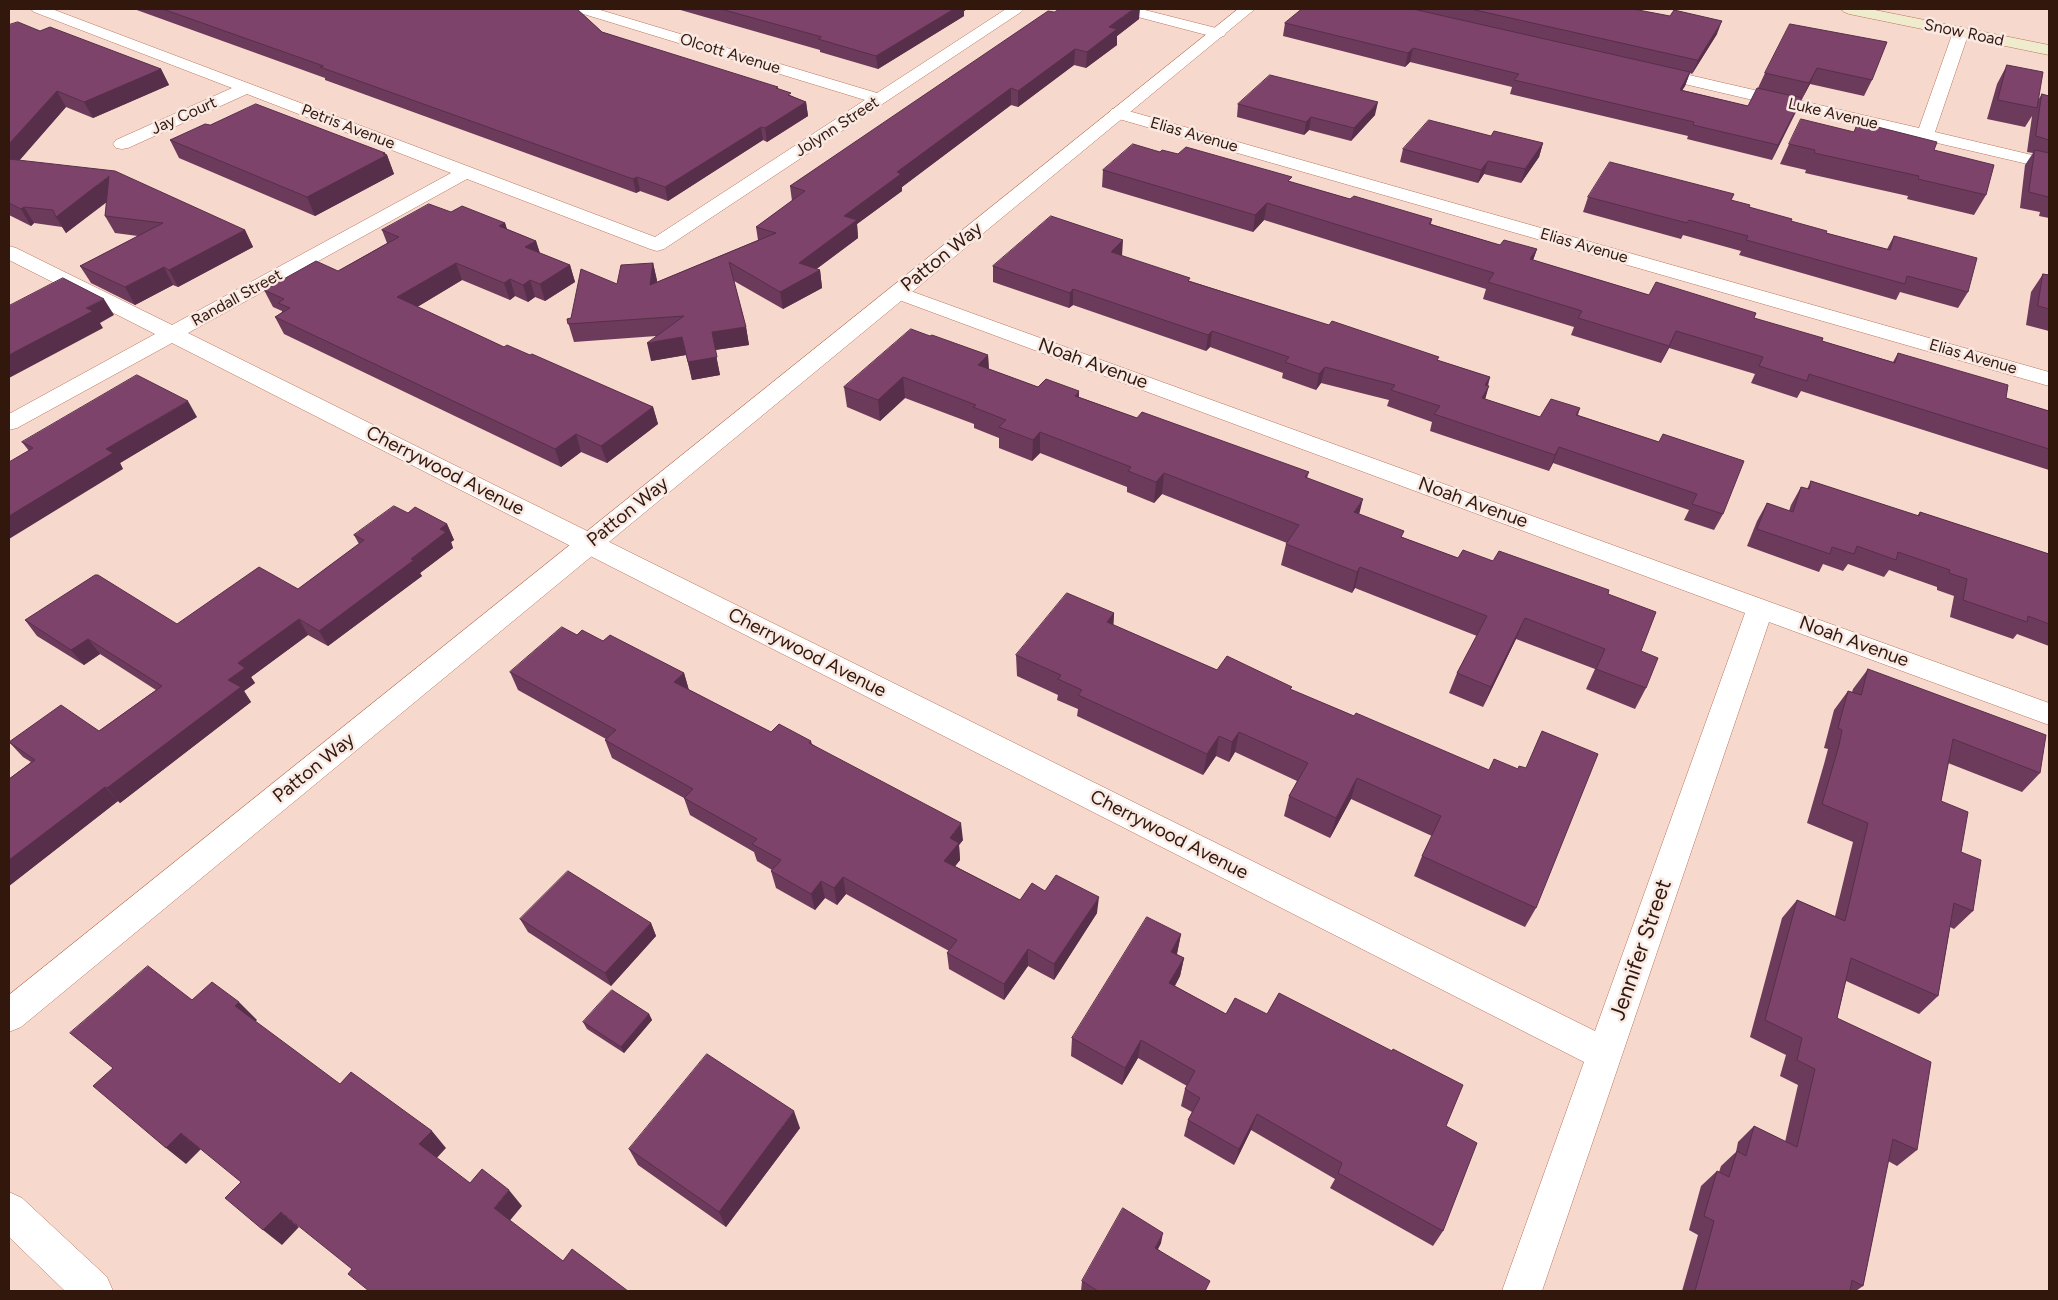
<!DOCTYPE html>
<html>
<head>
<meta charset="utf-8">
<style>
  body { margin:0 }
  #map { position:relative; width:2058px; height:1300px; overflow:hidden; background:#f7d8cc; font-family:Figtree,sans-serif }
  canvas { display:block }
  .frame { position:absolute; inset:0; border:10px solid #32170d; pointer-events:none }
</style>
</head>
<body>
<div id="map">
<canvas width="2058" height="1300"></canvas>
<div class="frame"></div>
</div>
<script>
const g = document.querySelector('canvas').getContext('2d');
g.lineJoin = 'round';
function trace(path, color, width, dash) { g.strokeStyle = color; g.lineWidth = width; g.lineCap = dash ? 'butt' : 'round'; g.setLineDash(dash || []); g.stroke(path); }
function fill(path, color) { g.fillStyle = color; g.fill(path, 'evenodd'); }
function drawText(font, color, halo, rows, align = 'center') {
  g.font = font + ' Figtree,sans-serif'; g.lineWidth = 5; g.setLineDash([]); g.textBaseline = 'middle'; g.strokeStyle = halo; g.fillStyle = color; for (const [text, x, y, turn = 0] of rows) {
    g.save(); g.translate(x, y); g.rotate((+turn || 0) * Math.PI / 180); g.textAlign = isNaN(turn) ? turn : align; if (halo) g.strokeText(text, 0, 0); g.fillText(text, 0, 0); g.restore();
  }
}
const minor = new Path2D(`
  M31,9H52L655,237L865,100L577,12L574,9H597L877,93L1006,9H1024L1021,12L664,249L657,251L650,249L467,179L188,333L1595,1031L1745,613L891,297L888,293L891,289L898,287L905,289L2049,703V725L1769,622L1542,1291H1502L1584,1062L172,343L17,428L9,430V414L155,334L9,260V246L16,248L172,325L451,173L247,94L128,148L122,149L116,148L113,144L116,140L232,88L34,12Z
  M1116,9H1141L1224,30L1226,33L1224,36L1218,38L1119,12Z
  M1961,27L1967,29L1969,32L1935,132L2049,159V169L1650,76L1644,75L1642,71L1644,67L1650,66L1919,128L1953,32L1955,29Z
  M1118,108L2049,372V386L1112,117L1109,113L1112,109Z
  M9,1192L22,1198L107,1277L113,1291H65L9,1237Z`);
const tertiary = new Path2D(`
  M1238,9H1255L21,1027L9,1032V995Z`);
const secondary = new Path2D(`
  M1841,9H1870L2049,45V55L1849,14L1844,12Z`);
const wall = new Path2D(`
  M134,9H577L602,32L778,89L792,96L806,102L808,116L767,142L763,140L668,201L640,191L636,193L325,80V78Z
  M677,9H967L964,11V16L878,69L820,52V50Z
  M1302,9H1633L1717,34L1692,74L1690,73L1685,86L1682,90L1748,106L1758,88L1765,73L1790,24L1872,80L1864,96L1810,84L1802,99H1801L1772,160L1687,139L1688,136L1510,94L1512,87L1410,62L1405,67L1283,36L1285,23Z
  M1054,12L1139,19L1117,36V45L1086,68L1074,65L1018,107L1011,105L902,187V191L857,224L858,238L816,269L820,270L822,288L783,309L734,281L746,327L749,345L715,350L720,375L692,380L686,355L651,361L656,336L574,342L567,319L571,318L617,284L653,263L657,282L758,240L756,227L792,201L790,186Z
  M9,25L40,31L161,69L169,85L93,118L66,107L19,161L245,230L253,247L178,287L173,285L135,305L91,283L80,266L138,236L115,233L105,216L107,202L66,233L62,227L34,223L31,226L9,215Z
  M2007,65L2038,100L2042,94L2049,96V218L2039,216L2040,212L2020,208L2025,165L2033,153L2027,152L2032,116L2025,127L1987,119L1997,84Z
  M1238,104L1375,115L1351,141L1309,130L1304,135L1237,117Z
  M1858,122L1986,195L1974,215L1907,199L1908,196L1805,173L1806,170L1780,164L1789,144L1854,132Z
  M210,125L385,153L386,155H387L394,174L315,216L179,158L170,140Z
  M1491,136L1543,143L1539,157L1521,183L1484,174L1478,183L1400,162L1403,149Z
  M1160,152L1178,154L1291,182L1350,199L1432,219L1431,224L1500,245L1537,249L1533,260L1649,295L1754,318L1822,341L1893,362L1898,353L2006,398L2049,411V470L1801,391L1797,398L1751,383L1755,374L1669,348L1661,363L1571,335L1574,327L1483,299L1486,289L1264,220L1253,232L1102,187L1103,170Z
  M1588,197L1731,200L1749,207L1826,233L1887,249L1894,236L1968,292L1958,308L1900,292L1896,300L1739,255L1741,251L1683,235L1681,239L1583,212Z
  M451,212L505,223L507,229L536,241L540,253L570,265L575,282L545,301L535,297L528,302L515,296L510,300L462,280L417,307L504,347L530,355L653,407L658,424L607,463L581,452L561,467L284,334L275,317L282,312V311L273,307L264,290L338,271L387,243L382,230Z
  M1122,256L1190,281L1490,377L1488,386L1485,399L1540,417L1580,408L1578,415L1659,442L1723,514L1714,530L1684,520L1689,510L1553,463L1549,471L1430,431L1432,422L1387,406L1389,400L1321,383L1316,390L1282,378L1283,373L1210,347L1206,351L1073,305L1069,308L993,282V266Z
  M2043,274L2049,275V331L2026,325L2031,292Z
  M930,336L988,355L989,369L1038,387L1079,397L1137,418L1309,472L1307,478L1359,514L1402,537L1458,558L1493,561L1608,594L1641,651L1646,688L1635,709L1586,689L1595,669L1516,639L1483,707L1449,693L1457,673L1477,636L1355,588L1352,593L1281,565L1286,544L1287,543L1162,494L1154,503L1127,492V487L1040,453L1032,461L999,448V438L974,428V424L905,398L880,421L847,407L844,387Z
  M197,417L120,463L123,469L29,451L22,442Z
  M1811,481L1917,516L1920,512L2049,554V646L2017,634L2013,639L1950,617L1954,596L1937,590V587L1889,570L1884,577L1848,564L1843,571L1823,564L1819,572L1747,546L1757,521L1767,503L1789,511L1791,505L1801,487L1807,489Z
  M408,513L447,524L454,540L451,542L453,548L420,573L422,576L328,646L308,635L251,677L255,683L244,691L251,702L120,803L118,801L9,886V779L31,762L23,757L9,742L99,731L156,690L100,654L84,665L37,636L25,620L177,624L298,589L359,544L354,535Z
  M1114,613L1113,625L1217,670L1291,690L1354,716L1536,908L1525,927L1414,876L1422,856L1432,836L1351,799L1330,838L1284,816L1289,796L1297,781L1235,752L1229,762L1216,756L1203,775L1077,716L1078,709L1057,700L1058,695L1017,676L1016,655Z
  M577,635L603,641L684,673L689,690L771,732L811,741L812,744L963,840L959,845L960,860L955,866L1020,900L1045,891L1097,913L1054,980L1028,966L1004,1000L949,969L947,953L949,951L846,894L837,905L825,898L815,910L776,888L771,871L772,870L757,861L754,852L690,815L684,798L612,758L605,740L606,739L518,690L510,672Z
  M1868,669L2040,773L2022,792L1948,763L1941,801L1961,852L1973,911L1954,929L1950,927L1938,996L1919,1014L1846,981L1837,1018L1917,1150L1897,1166L1888,1161L1863,1286L1856,1291H1682L1698,1235L1689,1230L1701,1186L1717,1171L1719,1172L1721,1166L1736,1152L1738,1142L1754,1126L1785,1142L1798,1085L1780,1076L1786,1055L1750,1037L1782,918L1797,900L1835,916L1853,842L1807,823L1824,764L1828,749L1824,748L1834,710L1848,691L1852,692L1853,689Z
  M520,919L651,923L656,936L611,986L528,932Z
  M1181,934L1177,954L1184,958L1180,976L1175,986L1226,1014L1446,1126L1443,1231L1433,1246L1330,1188L1335,1179L1251,1130L1234,1165L1184,1136L1188,1120L1192,1112L1181,1106L1185,1089L1187,1086L1138,1058L1122,1085L1071,1056L1072,1038Z
  M649,1014L652,1020L624,1053L587,1029L583,1022Z
  M800,1128L726,1227L638,1165L629,1149Z
  M1161,1243L1158,1249L1206,1291H1081L1082,1281Z`);
const shadedWall = new Path2D(`
  M954,9H967L964,11V16L878,69L876,56Z
  M1133,9H1140L1139,19L1117,36V45L1086,68L1087,52L1109,27Z
  M1722,21L1717,34L1692,74L1698,60Z
  M1413,48L1410,62L1405,67L1408,53Z
  M1075,49L1074,65L1018,107V91Z
  M1817,68L1810,84L1802,99L1809,83Z
  M161,69L169,85L93,118L84,102Z
  M1690,72L1685,86L1674,103L1680,90Z
  M1011,88V105L902,187V191L857,224L858,238L802,280L820,270L822,288L783,309L780,292L799,263L844,216L897,172Z
  M57,91L66,107L9,172V144Z
  M1802,98L1796,112L1772,160L1778,145Z
  M806,102L808,116L767,142L765,128Z
  M1378,102L1375,115L1351,141L1354,128Z
  M1311,117L1309,130L1304,135L1306,122Z
  M761,127L763,140L668,201L665,187Z
  M1543,143L1539,157L1521,183L1525,169Z
  M385,153L386,156L387,155L394,174L315,216L307,197Z
  M1488,161L1484,174L1478,183L1481,170Z
  M109,176L118,193L66,233L56,217Z
  M637,177L640,191L636,193L633,179Z
  M1267,203L1264,220L1253,232L1255,215Z
  M24,207L34,223L31,226L21,209Z
  M505,223L510,240L499,226Z
  M245,230L253,247L178,287L169,270Z
  M1123,240L1122,256L1111,252Z
  M536,241L541,258L525,247Z
  M1537,249L1531,266L1530,259Z
  M456,263L462,280L404,315L397,297Z
  M653,263L657,280L654,303L650,285Z
  M570,265L575,282L545,301L540,284Z
  M164,267L173,285L135,305L125,287Z
  M510,279L515,296L510,300L504,283Z
  M530,280L535,297L528,302L523,285Z
  M1073,289V305L1069,308L1070,293Z
  M104,299L114,315L100,323L103,328L9,378V355L86,308Z
  M746,327L749,345L715,350L720,375L692,380L688,362L712,332Z
  M1212,331L1210,347L1206,351L1208,335Z
  M1676,331L1669,348L1661,363L1669,346Z
  M682,337L686,355L651,361L647,343Z
  M988,355L989,376L978,365Z
  M1325,367L1321,383L1316,390L1319,374Z
  M903,377L905,398L880,421L878,400Z
  M1490,377L1485,392L1489,386L1484,403L1477,414L1485,385Z
  M1079,391V412L1075,396Z
  M188,401L197,417L120,463L123,469L9,539V516L106,449Z
  M653,407L658,424L607,463L601,446Z
  M1040,432V453L1032,461L1033,440Z
  M576,434L581,452L561,467L555,449Z
  M1559,447L1553,463L1549,471L1555,455Z
  M1164,473L1162,494L1154,503L1156,482Z
  M1363,499L1358,519L1354,512Z
  M447,524L454,540L451,542L453,548L420,573L422,576L328,646L319,631Z
  M1360,567L1355,588L1352,593L1357,572Z
  M1114,613L1113,634L1107,622Z
  M1525,618L1516,639L1483,707L1491,687Z
  M299,619L308,635L251,677L255,683L244,691L251,702L120,803L107,788L228,680L238,663Z
  M88,639L100,654L84,665L71,650Z
  M684,673L689,691L674,682Z
  M1239,732L1235,752L1229,762L1232,742Z
  M1219,736L1216,756L1203,775L1207,754Z
  M1357,778L1351,799L1330,838L1336,818Z
  M105,787L118,801L9,886V860Z
  M961,823L963,840L959,845L960,860L946,878L944,861L950,838Z
  M843,877L846,894L837,905L834,888Z
  M821,881L825,898L815,910L811,894Z
  M1099,897L1097,913L1054,980V964Z
  M651,923L656,936L611,986L605,973Z
  M1181,934L1177,953L1168,970L1171,952Z
  M1028,949V966L1004,1000V984Z
  M1184,958L1180,976L1166,1001L1169,983Z
  M239,1002L257,1020L253,1024L235,1006Z
  M649,1014L652,1020L624,1053L621,1047Z
  M1141,1040L1138,1058L1122,1085L1125,1068Z
  M794,1111L800,1128L726,1227L719,1212Z
  M1257,1114L1251,1130L1234,1165L1239,1149Z
  M432,1131L446,1148L434,1161L419,1144Z
  M181,1133L201,1149L186,1164L166,1148Z
  M509,1190L522,1206L507,1224L494,1208Z
  M281,1212L299,1227L282,1245L263,1230Z
  M1163,1233L1161,1243L1153,1258L1155,1248Z`);
const building = new Path2D(`
  M163,9H577L602,32L778,87L776,88L791,93L788,95L806,102L765,128L761,127L665,187L637,177L633,179L320,67L323,66Z
  M721,9H954L876,56L818,39L821,37Z
  M1060,9H1133L1109,27L1117,29L1087,52L1075,49L1018,91L1011,88L897,172L901,174L844,216L857,220L799,263L820,270L780,292L729,262L746,327L712,332L717,357L688,362L682,337L647,343L684,316L568,324L567,319L571,318L581,269L617,284L621,265L653,263L650,285L776,233L756,227L805,191L790,186L1048,11L1054,12Z
  M1302,9H1413L1690,72L1680,90L1748,106L1757,88L1802,98L1778,145L1693,125L1694,122L1514,80L1519,74L1413,48L1408,53L1285,23Z
  M1471,9H1633L1670,16L1674,10L1722,21L1698,60Z
  M18,22L40,31L50,27L161,69L84,102L57,91L9,144V25Z
  M1790,24L1887,42L1872,80L1817,68L1809,83L1765,73Z
  M2007,65L2043,72L2037,108L1998,100Z
  M1270,75L1378,102L1354,128L1311,117L1306,122L1238,104Z
  M2042,94L2049,96V140L2036,136Z
  M256,104L385,153L383,154L387,155L307,197L170,140L205,124L210,125Z
  M1801,119L1854,132L1858,122L1937,142L1934,150L1994,165L1986,195L1918,179L1919,176L1814,153L1815,150L1789,144Z
  M1429,120L1491,136L1494,131L1543,143L1525,169L1488,161L1481,170L1403,149Z
  M1133,144L1160,152L1162,150L1178,154L1186,147L1292,177L1288,181L1350,199L1354,196L1432,219L1429,224L1500,245L1504,240L1537,249L1530,259L1649,295L1656,282L1756,313L1754,318L1823,338L1822,341L1895,363L1898,353L2008,385L2006,398L2049,411V449L1809,374L1807,381L1759,366L1763,357L1676,331L1669,346L1578,318L1582,311L1488,282L1494,273L1267,203L1255,215L1103,170Z
  M2035,150L2049,153V197L2029,192Z
  M9,159L115,171L245,230L169,270L164,267L125,287L80,266L163,223L105,216L109,176L56,217L53,210L24,207L21,209L9,203Z
  M1610,162L1734,194L1731,200L1750,205L1749,207L1792,219L1791,221L1827,231L1826,233L1890,250L1894,236L1977,258L1968,292L1907,276L1905,284L1746,240L1748,236L1689,220L1687,223L1588,197Z
  M429,204L451,212L462,206L505,223L499,226L536,241L525,247L570,265L540,284L530,280L523,285L510,279L504,283L456,263L397,297L504,347L507,345L530,355L532,354L653,407L601,446L576,434L555,449L275,317L290,308L278,303L284,299L264,290L316,261L338,271L399,237L382,230Z
  M1051,216L1123,240L1111,252L1190,278L1188,281L1329,325L1332,321L1439,357L1437,360L1490,377L1485,385L1489,386L1482,398L1540,417L1551,399L1580,408L1576,415L1659,442L1663,434L1744,461L1723,514L1692,504L1697,494L1559,447L1555,455L1434,414L1440,406L1391,390L1395,385L1325,367L1319,374L1285,362L1289,357L1212,331L1208,335L1073,289L1070,293L993,266Z
  M2043,274L2049,275V309L2038,306Z
  M63,278L104,299L86,308L93,311L9,355V306Z
  M911,329L930,336L932,335L988,355L978,365L1038,387L1046,379L1079,391L1075,396L1137,418L1142,412L1309,472L1305,477L1363,499L1354,512L1404,531L1401,537L1458,558L1463,550L1493,561L1499,551L1609,590L1608,594L1656,612L1641,651L1658,658L1646,688L1596,669L1605,649L1525,618L1491,687L1457,673L1487,616L1360,567L1357,572L1286,544L1299,525L1164,473L1156,482L1128,471L1131,467L1040,432L1033,440L999,427L1006,420L973,407L976,405L903,377L878,400L844,387Z
  M137,375L188,401L106,449L113,453L9,516V462L33,448L22,442Z
  M1811,481L1919,516L1920,512L2049,554V624L2028,616L2027,622L1963,600L1967,579L1949,573L1950,570L1898,552L1896,560L1857,546L1854,554L1832,547L1830,554L1757,529L1767,503L1793,512L1801,487L1809,489Z
  M394,506L408,513L415,507L447,524L440,529L446,532L411,559L414,560L319,631L299,619L238,663L245,668L228,680L241,687L107,788L105,787L9,860V779L35,760L9,742L61,705L99,731L162,686L88,639L71,650L25,620L95,575H98L177,624L259,567L298,589L364,540L354,535Z
  M1067,593L1114,613L1107,622L1217,670L1227,656L1292,687L1290,689L1354,716L1356,713L1489,770L1494,759L1518,769L1519,766L1526,768L1542,731L1598,754L1536,908L1422,856L1441,816L1357,778L1336,818L1289,796L1308,763L1239,732L1232,742L1219,736L1207,754L1078,695L1082,690L1058,679L1061,675L1016,655Z
  M562,627L577,635L582,630L603,641L610,635L684,673L674,682L771,732L779,724L811,741L809,743L961,823L950,838L959,843L944,861L1020,900L1032,883L1045,891L1056,875L1099,897L1054,964L1028,949L1004,984L947,953L957,940L843,877L834,888L821,881L811,894L771,871L781,860L752,844L757,839L684,798L693,789L605,740L616,730L510,672Z
  M1868,669L2046,735L2040,773L1953,739L1941,801L1968,812L1961,852L1981,860L1973,911L1954,903L1938,996L1851,958L1837,1018L1931,1062L1917,1150L1893,1139L1863,1286L1852,1280L1850,1291H1695L1714,1221L1704,1216L1717,1171L1729,1177L1737,1151L1746,1156L1754,1126L1797,1147L1815,1069L1797,1060L1802,1038L1765,1020L1797,900L1845,921L1868,823L1822,804L1839,745L1842,730L1838,728L1848,691L1861,695Z
  M568,871L651,923L605,973L520,919Z
  M1147,917L1181,934L1171,952L1184,958L1169,983L1226,1014L1235,998L1267,1014L1279,993L1392,1051L1393,1049L1463,1085L1446,1126L1477,1143L1443,1231L1338,1173L1342,1163L1257,1114L1239,1149L1188,1120L1200,1098L1185,1089L1195,1071L1141,1040L1125,1068L1072,1038Z
  M148,966L192,1000L212,982L239,1002L235,1006L340,1084L351,1072L432,1131L419,1144L470,1183L482,1169L509,1190L494,1208L563,1261L572,1249L628,1291H369L348,1274L352,1269L281,1212L263,1230L225,1198L241,1182L181,1133L166,1148L93,1086L113,1068L70,1033Z
  M612,990L649,1014L621,1047L583,1022Z
  M707,1054L794,1111L719,1212L629,1149Z
  M1123,1208L1163,1233L1155,1248L1210,1281L1205,1291H1098L1082,1281Z`);
const farStreetnames = [
  ["Snow Road",1964,33,12],
  ["Olcott Avenue",730,54,17],
  ["Luke Avenue",1833,114,13],
  ["Jay Court",184,116,-24],
  ["Petris Avenue",348,127,21],
  ["Jolynn Street",837,127,-33],
  ["Elias Avenue",1194,135,16],
  ["Elias Avenue",1584,246,16],
  ["Randall Street",237,298,-29],
  ["Elias Avenue",1973,357,16]
];
const streetNames = [
  ["Patton Way",942,257,-39],
  ["Noah Avenue",1093,364,20],
  ["Cherrywood Avenue",445,471,27],
  ["Noah Avenue",1473,503,20],
  ["Patton Way",628,512,-39],
  ["Noah Avenue",1854,642,20],
  ["Cherrywood Avenue",807,653,27],
  ["Patton Way",314,768,-39],
  ["Cherrywood Avenue",1169,835,27]
];
const nearStreetnames = [
  ["Jennifer Street",1641,950,-71]
];
trace(minor, '#b9745b', 1);
trace(tertiary, '#b9745b', 1);
trace(secondary, '#b9745b', 1);
fill(minor, '#fff');
fill(tertiary, '#fff');
fill(secondary, '#efebcd');
fill(wall, '#6c3a5b');
fill(shadedWall, '#582f4a');
fill(building, '#7d436a');
trace(building, '#582f4a', 1);
drawText('16px', '#32170d', '#f8e9e3', farStreetnames);
drawText('19px', '#32170d', '#f8e9e3', streetNames);
drawText('22px', '#32170d', '#f8e9e3', nearStreetnames);
</script>
</body>
</html>
